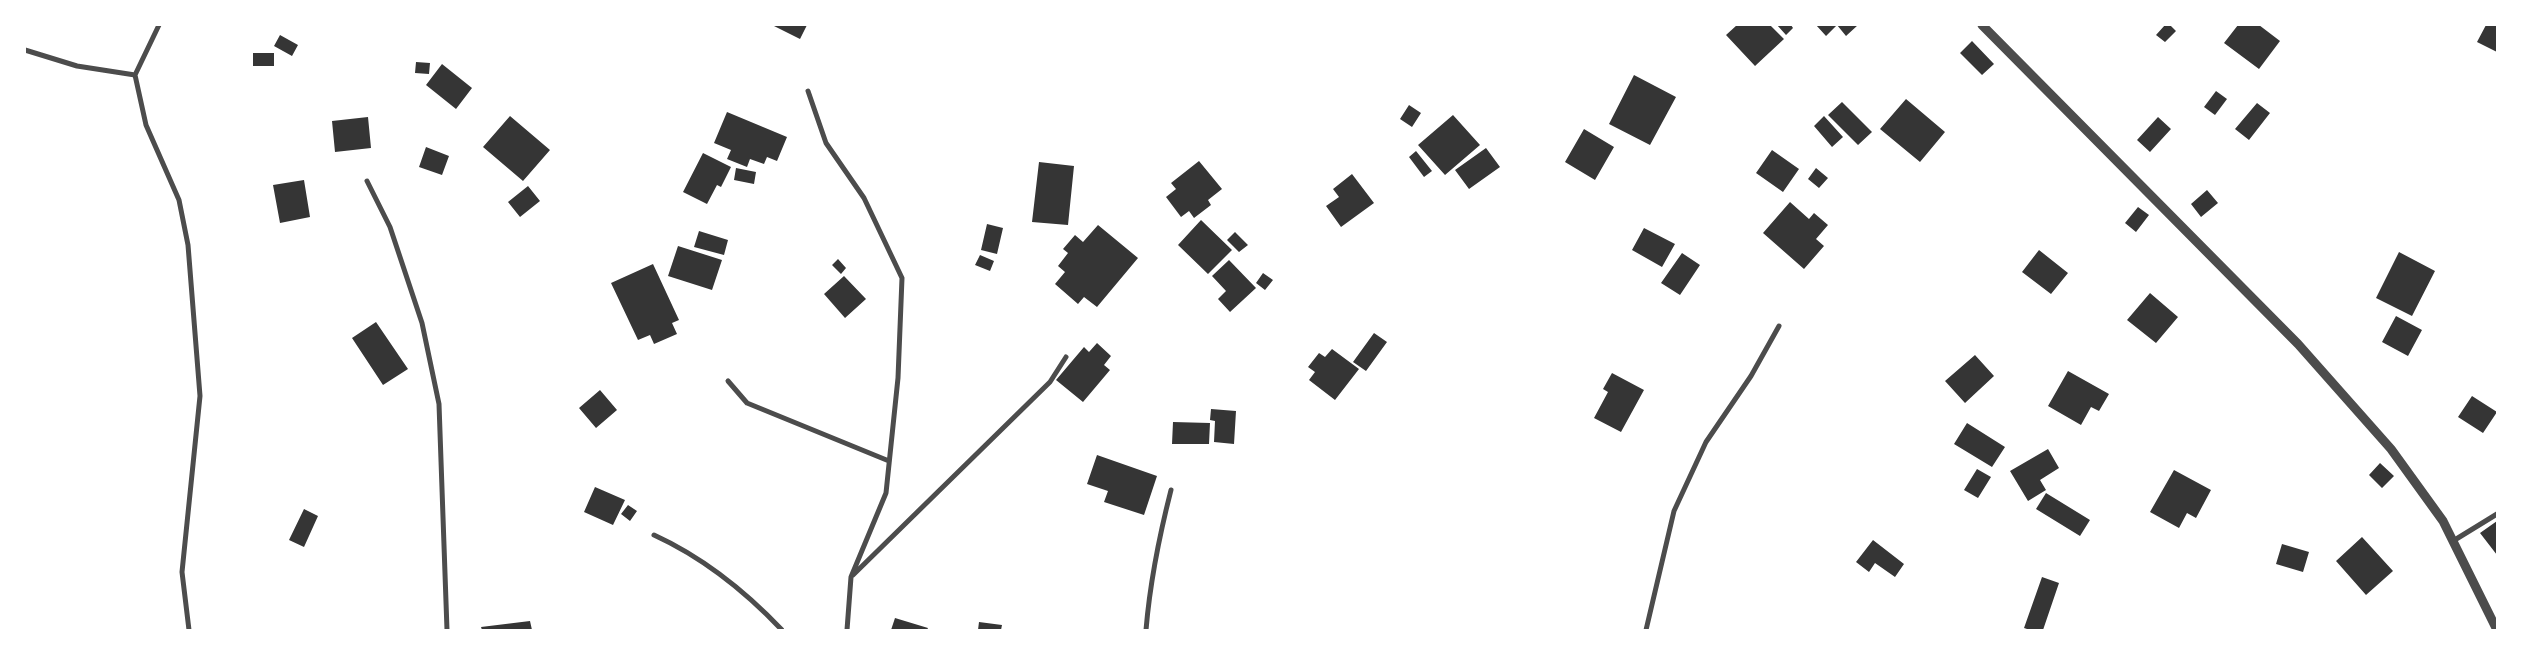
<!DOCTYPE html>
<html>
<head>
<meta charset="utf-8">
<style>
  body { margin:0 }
  #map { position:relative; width:2522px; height:655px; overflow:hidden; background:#fff; font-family:Commissioner,sans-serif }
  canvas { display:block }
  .frame { position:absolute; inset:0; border:26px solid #fff; pointer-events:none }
</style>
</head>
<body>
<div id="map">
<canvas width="2522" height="655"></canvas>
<div class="frame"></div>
</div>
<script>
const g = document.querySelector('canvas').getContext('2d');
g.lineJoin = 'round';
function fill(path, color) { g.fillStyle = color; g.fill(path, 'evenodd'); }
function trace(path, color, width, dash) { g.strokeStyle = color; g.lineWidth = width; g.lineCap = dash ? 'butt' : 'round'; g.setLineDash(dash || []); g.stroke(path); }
const building = new Path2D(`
  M772,25H807L800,39Z
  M1737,25H1770L1784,39L1755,66L1726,35Z
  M1777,25H1791L1793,28L1786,35Z
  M1816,25H1858L1846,36L1837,25L1826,36Z
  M2165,25H2170L2176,31L2165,42L2156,35Z
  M2238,25H2259L2280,41L2259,69L2224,43Z
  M2486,25H2497V52L2477,42Z
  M280,35L298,45L292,56L274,46Z
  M1972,41L1994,64L1982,75L1960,53Z
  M253,53H274V66H253Z
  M416,62L430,63L429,74L415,73Z
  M442,64L472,88L456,109L426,85Z
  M1634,75L1676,97L1650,145L1609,124Z
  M2216,91L2227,99L2215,115L2204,107Z
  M1906,99L1945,132L1920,162L1880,129Z
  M1842,102L1872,132L1858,145L1828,115Z
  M2257,103L2270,113L2249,140L2235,129Z
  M1409,105L1421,113L1412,127L1400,119Z
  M727,112L787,137L777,161L767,157L764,164L750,159L747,167L727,159L731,150L714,143Z
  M1453,115L1480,145L1445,175L1418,145Z
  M510,116L550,150L523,181L483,147Z
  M1824,116L1843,137L1832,147L1814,126Z
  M368,117L371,148L335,152L332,121Z
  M2158,117L2171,129L2150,152L2137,140Z
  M1584,129L1614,147L1595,180L1565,162Z
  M426,147L449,156L442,175L419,167Z
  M1486,148L1500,167L1469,189L1455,170Z
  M1772,150L1799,169L1783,192L1756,173Z
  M1416,151L1432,171L1424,177L1409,157Z
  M703,153L731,167L721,187L717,185L707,204L683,192Z
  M1199,161L1222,189L1208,200L1211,205L1194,218L1189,211L1181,217L1166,197L1176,189L1171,183Z
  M1039,162L1074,166L1068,225L1032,222Z
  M736,168L756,172L754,184L734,180Z
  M1816,168L1828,178L1819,188L1808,179Z
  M1352,174L1374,203L1341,227L1326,206L1339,197L1333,189Z
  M304,180L310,217L280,223L273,185Z
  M528,186L540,201L520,217L508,202Z
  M2207,190L2218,203L2201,217L2191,204Z
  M1790,202L1809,219L1814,213L1828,225L1816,239L1824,246L1804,269L1763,233Z
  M2138,207L2149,215L2136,232L2125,223Z
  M1201,220L1232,250L1208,274L1178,245Z
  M987,224L1003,228L997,254L981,250Z
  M1098,225L1138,258L1097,307L1084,297L1078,304L1055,284L1065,272L1058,266L1068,253L1063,249L1075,235L1083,242Z
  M1644,228L1675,244L1662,267L1632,250Z
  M699,231L728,240L724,255L694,247Z
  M1235,232L1248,245L1239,252L1227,240Z
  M678,246L722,260L712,290L668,276Z
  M2039,250L2068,273L2051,294L2022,272Z
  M2399,252L2435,271L2412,316L2376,298Z
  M1682,253L1700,265L1680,295L1661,283Z
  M980,255L994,261L990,271L975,265Z
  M838,259L846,268L841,274L832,265Z
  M1229,260L1256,288L1230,312L1218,299L1226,291L1212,276Z
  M653,264L679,320L672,323L677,334L654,344L650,335L638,340L611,283Z
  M1263,273L1273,280L1265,290L1256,283Z
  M844,276L866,299L845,318L824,294Z
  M2150,293L2178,317L2156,343L2127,320Z
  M2396,316L2422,330L2408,356L2382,342Z
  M376,322L408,369L383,385L352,338Z
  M1374,333L1387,342L1366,371L1353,362Z
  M1097,343L1111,356L1104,365L1110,370L1083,402L1056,380L1084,347L1089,352Z
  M1332,349L1359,369L1335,400L1309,380L1315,372L1308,367L1319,353L1325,357Z
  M1975,355L1994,376L1965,403L1945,381Z
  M2068,371L2109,394L2099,411L2091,407L2081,425L2048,406Z
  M1612,373L1644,390L1621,432L1594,418L1608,392L1603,389Z
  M600,390L617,410L596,428L579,408Z
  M2472,396L2497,412L2483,433L2458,417Z
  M1211,409L1236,411L1234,444L1214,442L1215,421L1210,420Z
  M1173,422L1210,423L1209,444H1172Z
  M1967,423L2005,447L1992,467L1954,444Z
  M2048,449L2059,468L2040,480L2046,490L2028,501L2010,471Z
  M1097,455L1157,476L1144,515L1104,502L1108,491L1087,484Z
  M2380,463L2394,476L2382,488L2369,475Z
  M1977,469L1991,477L1978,498L1964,490Z
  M2174,470L2211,490L2196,518L2187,513L2179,528L2150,512Z
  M595,487L625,500L613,525L584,512Z
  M2046,493L2090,520L2080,536L2036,509Z
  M628,505L637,511L630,521L621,514Z
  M304,509L318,516L304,547L289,540Z
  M2497,521V555L2480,533Z
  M2362,537L2393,571L2366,595L2336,561Z
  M1873,540L1904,564L1895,577L1875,563L1869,572L1856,562Z
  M2282,544L2309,552L2303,572L2276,564Z
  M2042,577L2059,583L2043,630H2030L2024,628Z
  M895,618L928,628L927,630H891Z
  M530,621L532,630H482L481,627Z
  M979,622L1002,625L1001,630H978Z`);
const minor = new Path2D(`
  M159,25L135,75L146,125L179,200L188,245L200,396L182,572L189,630
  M25,50L77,66L135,75
  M808,91L826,143L864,198L902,278L898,378L886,493L851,577L847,630
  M367,181L390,227L422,323L439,404L447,630
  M728,381L747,403L889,461
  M654,535C702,557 746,592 782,630
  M2453,541L2497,514
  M853,575L1050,382L1066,357
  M1146,630C1150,582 1159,537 1171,490
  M1646,630L1674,511L1706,442L1751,376L1779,326`);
const tertiary = new Path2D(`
  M1982,25L2298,344L2391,449L2443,521L2497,630`);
fill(building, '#353535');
trace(minor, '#4c4c4c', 5);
trace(tertiary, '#4c4c4c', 9);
</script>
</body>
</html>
